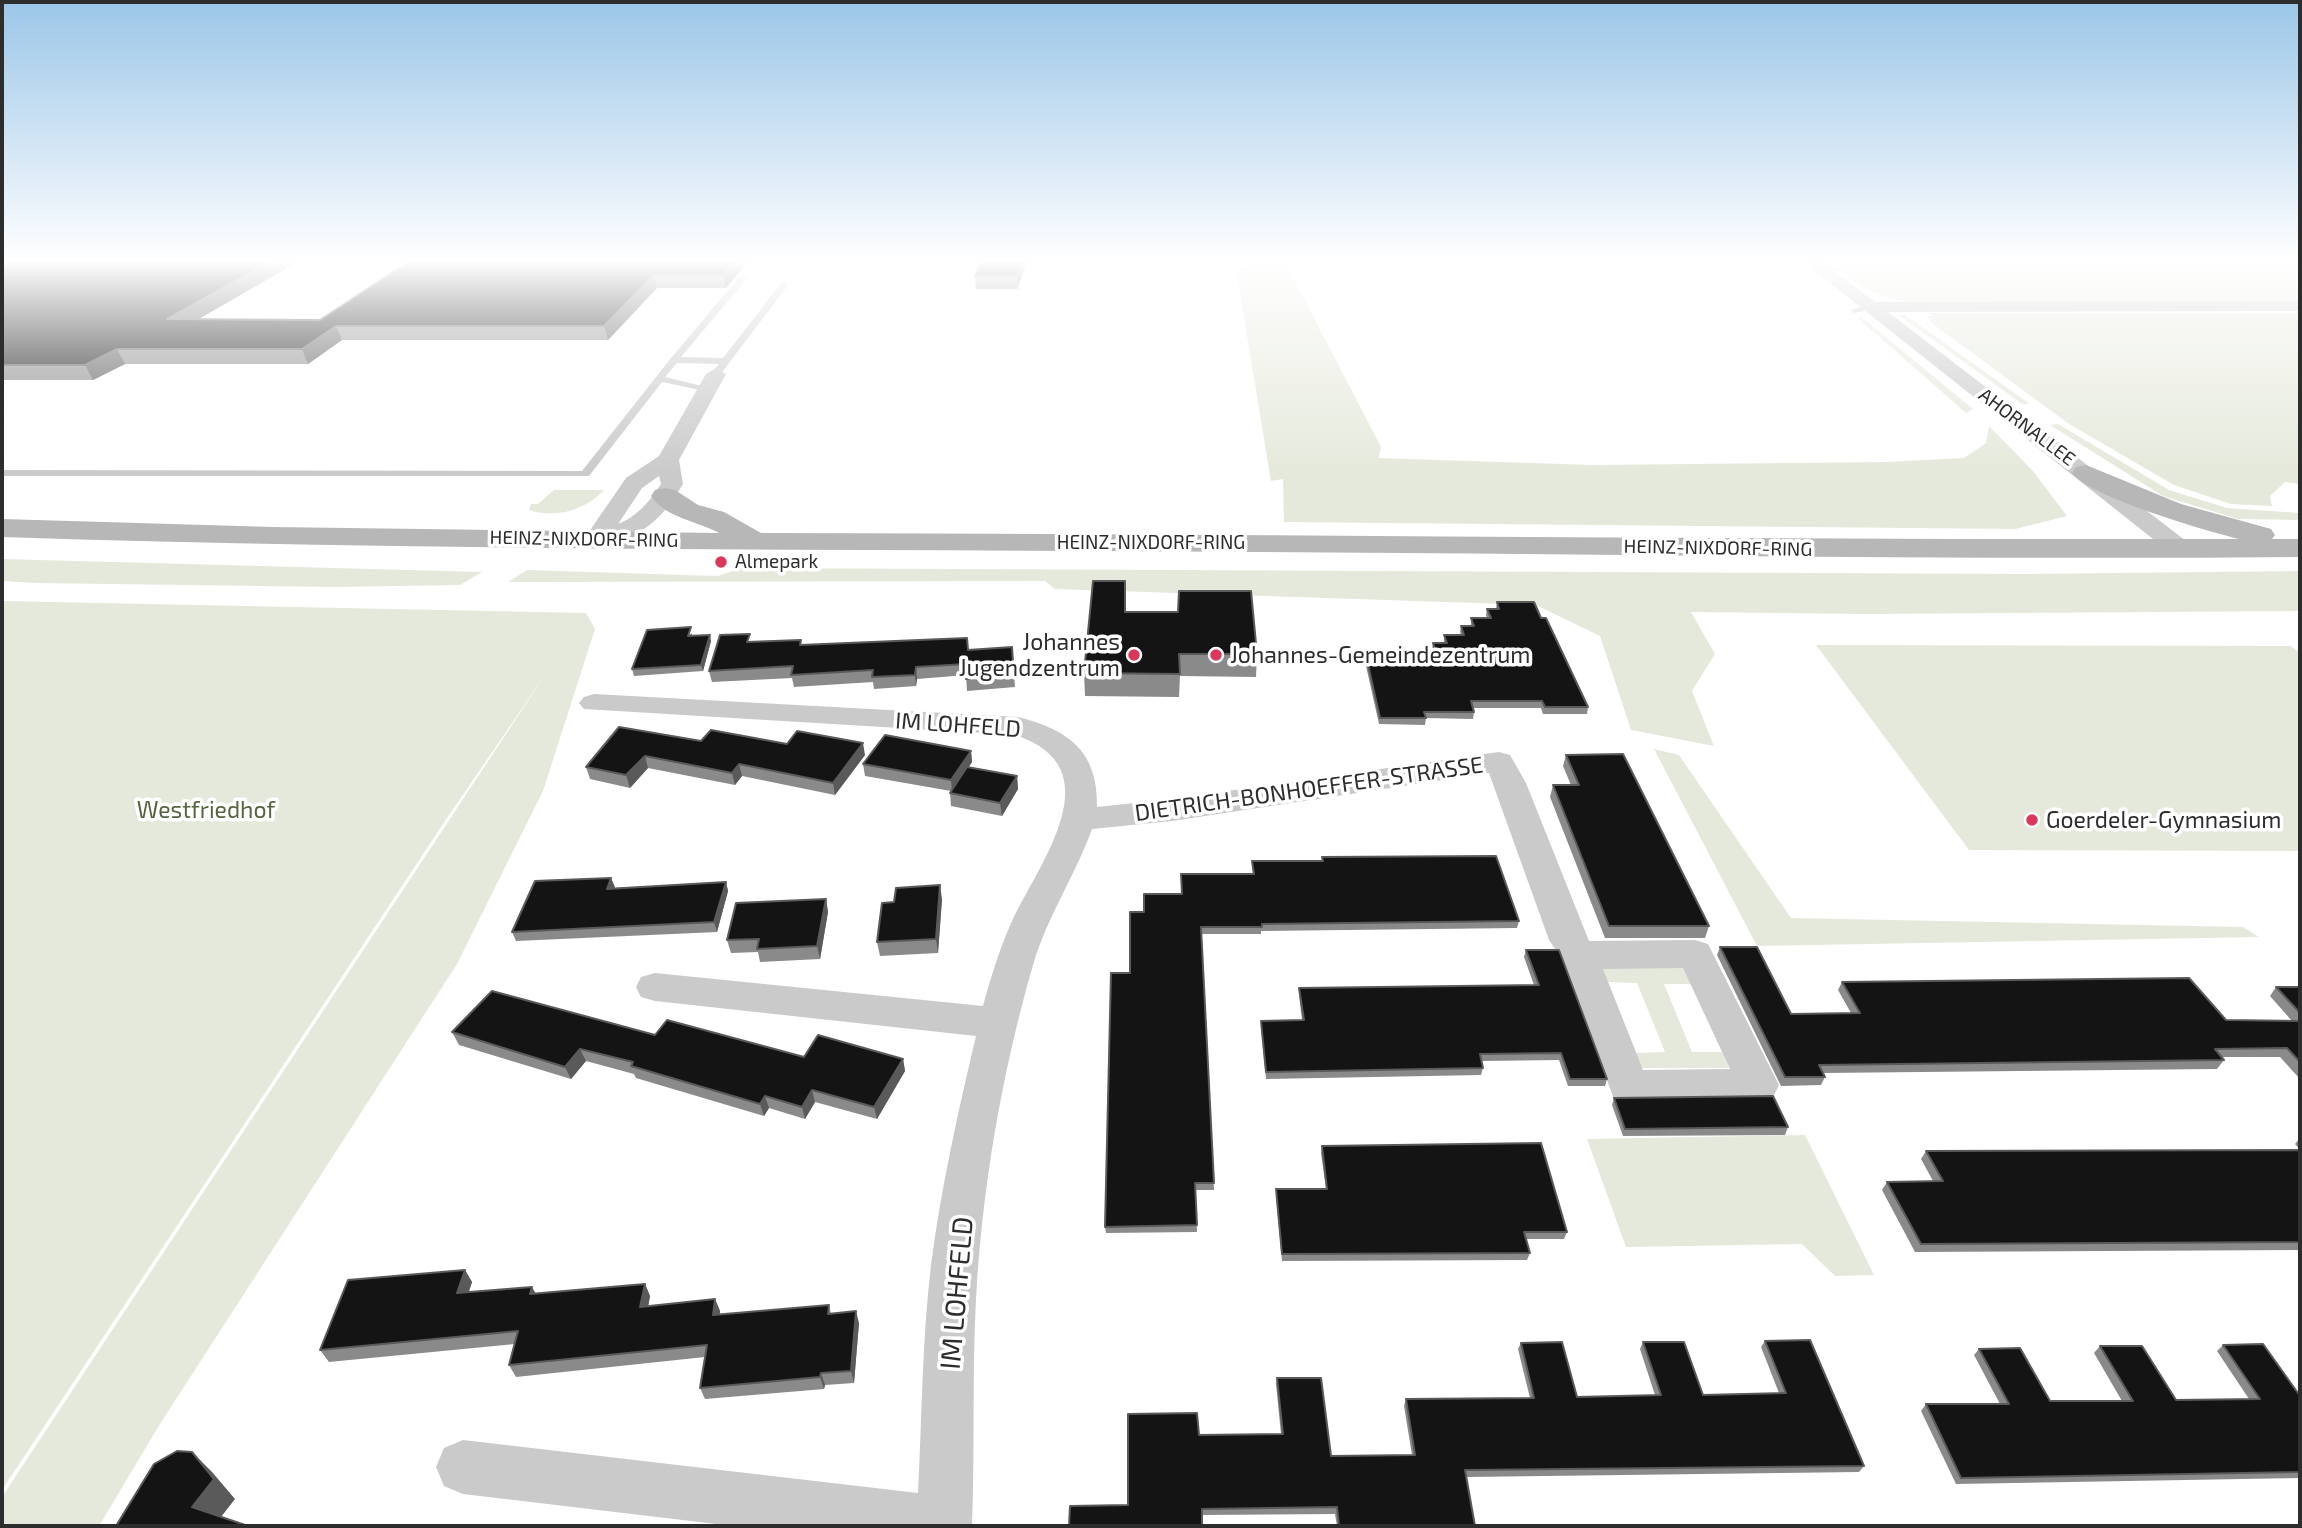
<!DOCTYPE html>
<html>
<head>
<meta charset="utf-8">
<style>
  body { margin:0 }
  #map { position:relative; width:2302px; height:1528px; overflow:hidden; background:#fff; font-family:"Exo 2",sans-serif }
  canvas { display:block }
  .frame { position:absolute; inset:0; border:4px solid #2d2d2d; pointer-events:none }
</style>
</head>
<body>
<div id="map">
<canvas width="2302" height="1528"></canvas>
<div class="frame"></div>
</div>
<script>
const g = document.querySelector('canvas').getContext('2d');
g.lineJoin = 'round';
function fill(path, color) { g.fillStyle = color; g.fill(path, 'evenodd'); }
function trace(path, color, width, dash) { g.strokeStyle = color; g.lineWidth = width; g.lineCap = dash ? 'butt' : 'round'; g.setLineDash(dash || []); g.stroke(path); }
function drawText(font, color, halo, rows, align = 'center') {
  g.font = font + ' "Exo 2",sans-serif'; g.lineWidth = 7; g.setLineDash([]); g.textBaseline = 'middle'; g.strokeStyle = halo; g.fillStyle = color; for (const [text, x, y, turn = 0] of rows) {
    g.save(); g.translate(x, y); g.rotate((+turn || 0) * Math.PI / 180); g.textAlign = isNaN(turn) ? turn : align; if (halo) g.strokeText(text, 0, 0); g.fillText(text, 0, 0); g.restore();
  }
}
const green = new Path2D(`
  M1284,260L1381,447L1379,458L1592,465L1886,462L1964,458L1986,443L1989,426L2033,471L2067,516L2015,529L1284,522L1283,479L1271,481L1236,269Z
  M1825,260H2300V301L1914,303C1871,296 1859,285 1825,260Z
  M1930,313H2300V484L2285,482L2270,496L2272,506L2231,504L2174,485L2069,424L1929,321L1932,320L1926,316H1934Z
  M1899,315H1905L2030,404H2022Z
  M1860,316L1973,409L1966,413L1859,319Z
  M2058,424L2169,490L2227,508L2300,513V520L2238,519L2163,496L2050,425Z
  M554,490H604C586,510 555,519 529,510L531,504H538Z
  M2,559L482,572L460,585L336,587L34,583L2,581Z
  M741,568L2024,574L2300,571V611L1866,614L1691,612L1715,654L1692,691L1714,746L1631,730L1600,636L1536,605L1055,589L1045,581L508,582L527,570L718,576Z
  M2,601L586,613L595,629L543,791L457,964L160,1424L99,1526H2V1497L545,675L447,818L2,1490Z
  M1816,645L2291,646L2300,653V851L1969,850Z
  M1654,749L1679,755L1791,918L2243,927L2259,937L1757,946Z
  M1683,967L1691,984H1664L1692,1052H1722L1729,1068H1641L1635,1053L1665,1052L1637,983L1608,982L1602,968Z
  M1805,1135L1874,1275L1835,1276L1802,1244L1626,1247L1587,1139Z`);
const lane = new Path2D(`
  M1820,267H1840L1844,269L1840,271H1817Z
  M742,274L749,276L681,357L723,358L782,282L789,284L719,376L711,374L719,364L677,363L665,377L710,388V392L662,382L589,476H2V470L582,471L671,358Z
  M1871,304L1874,305V309L1854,313L1850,310Z`);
const street = new Path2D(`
  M1801,260H1819L1875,302L2300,301V311L1888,312L2190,544L2193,549L2190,554L2181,556L2172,554Z
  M716,368L726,374L679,460L683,484C665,514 649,532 614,542C604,544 597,547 587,544L584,539L626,478L659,456L706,374ZM659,476L661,484C649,502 638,516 618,524L642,488Z
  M594,694L1018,717C1069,730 1098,751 1097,807L1172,799L1499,752L1510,755L1526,783L1589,941L1695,940L1708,944L1779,1085L1773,1097L1758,1102L1629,1104L1614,1099L1562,959L1549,940L1489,773L1172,821L1092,829C1075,876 1047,917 1033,965C1002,1072 982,1188 976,1299C972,1374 975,1450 972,1526H733L463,1494L444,1486L436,1467L444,1448L463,1440L918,1493C922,1417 922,1341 931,1265C941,1188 958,1112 976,1036L655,1001L641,997L636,987L641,977L655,973L983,1006C991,977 1000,947 1013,919C1041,861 1114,767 1015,735L584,709L579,703L584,697ZM1683,968L1730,1069L1643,1070L1603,969Z`);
const secondary = new Path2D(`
  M2086,465L2181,504L2271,529L2275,535L2272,539H2300V557C1954,560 1607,554 1261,552C841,549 421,551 2,537V519L273,527L719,533C697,521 666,518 651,496L655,490L665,488L675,490L698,505L724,512L761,533C1254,534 1746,540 2239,539C2207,531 2089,497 2072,473L2076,467Z`);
const wall = new Path2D(`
  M750,260L726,288H657L608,340H342L308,364H125L93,380H2V265L198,319L320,320Z
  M875,260H1128V261H1027L1017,289H976L975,276L981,261Z
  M1497,602L1541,618L1588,707L1587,714H1543L1541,708H1473L1474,712L1473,719L1426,718L1425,725L1379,724L1366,666L1367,660H1436L1432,650L1433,643H1444V635H1461L1460,632L1461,626H1471V618H1487L1486,615L1487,609H1496Z
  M1125,612L1257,654L1256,677L1180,676L1179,697L1085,696L1084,673Z
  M692,633V636L711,641L703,671L634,676L632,669Z
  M752,642L802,645L969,650L1012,647L1015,687L967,691L966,675L917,679L916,686L874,689L873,682L794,687L792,678L712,682L709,671Z
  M701,741L787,744L865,755L835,795L742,776L735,785L648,768L630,788L590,779L586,767Z
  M971,751L972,762L969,767L1017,776L1018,789L1002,816L951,806L950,793L951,791L865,776L863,764Z
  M1566,755L1709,926L1705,938H1605L1550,797L1553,785H1571L1563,766Z
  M1322,857L1519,921L1517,928L1261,931V934H1201L1214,1190H1195L1197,1232L1106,1233L1105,1227L1130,973L1144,912L1181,894L1253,874L1252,861H1322Z
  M611,878L614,888L726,882L728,891L717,932L516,941L512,932Z
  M826,899L828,912L820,959L760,962L758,952L731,953L727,940Z
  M942,899L938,953L880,956L877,942Z
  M1720,947L1791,1014L1851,1013L1838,990L1842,982L2226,1020L2292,1021L2270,996L2276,987H2300V1079L2280,1057H2222L2224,1060L2217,1069L1823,1073L1825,1077L1821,1085L1781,1086L1717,955Z
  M1526,950L1607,1079L1605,1086H1568L1559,1060L1481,1061L1483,1068L1481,1075L1266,1079L1261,1028V1021L1302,1020L1299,995V988L1534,985L1524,957Z
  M452,1032L655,1035L804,1057L903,1059L905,1071L877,1119L815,1102L805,1119L769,1108L764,1116L636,1078L634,1074L586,1061L571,1079L459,1045Z
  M1614,1098L1788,1127L1785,1135L1623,1136L1612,1105Z
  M2300,1138V1250L1915,1252L1882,1190L1887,1182L1933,1181L1921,1159L1926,1151L2300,1150L2295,1144Z
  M1322,1146L1567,1232L1564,1239H1526L1530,1253L1527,1260L1282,1261L1276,1196V1189H1326L1321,1153Z
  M465,1270L472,1282L469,1292L536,1293L645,1284L650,1296L648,1306L715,1299L720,1311V1315L829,1305L831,1314L859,1323L854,1383L825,1385L824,1389L705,1399L700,1388L705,1357L516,1377L509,1365L515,1344L329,1362L320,1350Z
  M1765,1341L1864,1466L1859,1472L1466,1477L1475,1526H1337L1335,1514L1202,1515L1128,1505L1199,1435L1281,1434L1276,1384L1277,1378L1331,1456L1412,1455L1404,1406L1406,1399L1530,1398L1518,1349L1521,1343L1577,1397L1655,1395L1640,1349L1643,1342L1703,1395L1779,1393L1761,1347Z
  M2223,1345L2300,1396V1478L1956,1484L1921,1411L1926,1404H2000L1974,1355L1979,1349L2050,1401H2122L2094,1353L2100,1346L2176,1400L2249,1399L2217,1351Z`);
const shadedWall = new Path2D(`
  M273,260H301L173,334L167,319Z
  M736,260H750L726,288L723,275Z
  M1022,260H1027V261L1017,289V276Z
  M654,275L657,288L608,340L604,326Z
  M336,326L342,340L308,364L302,349Z
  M117,349L125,364L93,380L85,365Z
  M710,635L711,641L703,671L701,665Z
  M916,667L917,679L916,686L915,675Z
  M863,743L865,755L835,795L833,783Z
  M971,751L972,762L952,791L951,780Z
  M645,756L648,768L630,788L626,775Z
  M739,764L742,776L735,785L732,773Z
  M1017,776L1018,789L1002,816L1000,803Z
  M611,878L615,887L610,898L607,889Z
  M726,882L728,891L717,932L714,922Z
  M940,885L942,899L938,953L936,939Z
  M826,899L828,912L820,959L817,946Z
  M580,1049L586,1061L571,1079L565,1067Z
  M903,1059L905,1071L877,1119L874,1107Z
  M812,1090L815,1102L805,1119L802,1107Z
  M765,1096L769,1108L764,1116L760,1104Z
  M465,1270L472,1282L464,1305L457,1293Z
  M645,1284L650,1296L646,1319L640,1307Z
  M532,1287L539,1299L530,1294Z
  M715,1299L720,1311L718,1327L713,1315Z
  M856,1311L859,1323L854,1383L851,1371Z
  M821,1373L825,1385L824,1389L820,1377Z
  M192,1452L212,1472L235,1499L214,1526L192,1507Z`);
const building = new Path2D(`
  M14,260H273L167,319L320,320L411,260H736L723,275H654L604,326H336L302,349H117L85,365H2V265Z
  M982,260H1022L1017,276H975Z
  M1093,581H1125V612H1178L1179,591H1251L1257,654H1179L1180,674L1084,673Z
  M1497,602H1534L1541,618H1546L1588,707H1545L1542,701H1471L1474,712H1424L1426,718H1380L1367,660H1438L1433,643H1447L1444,635H1464L1461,626H1474L1471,618H1491L1487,609H1499Z
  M691,627L688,636L710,635L701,665L632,669L647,630Z
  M750,634L747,642L801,640L800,645L967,638L968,650L1012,647L1014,676L966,679V664L916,667L915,675L872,677L873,670L791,675L793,666L709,671L720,635Z
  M619,727L701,741L711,730L787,744L797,731L863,743L833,783L739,764L732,773L645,756L626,775L586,767Z
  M885,735L971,751L951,780L863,764Z
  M1623,754L1709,926H1609L1553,785H1579L1566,755Z
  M967,767L1017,776L1000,803L950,793Z
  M1496,856L1519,921L1262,924V927H1201L1214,1183H1195L1197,1225L1105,1227L1111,973H1130V912H1144V894H1182L1181,874H1254L1252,861H1323L1322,857Z
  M611,878L607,889L726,882L714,922L512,932L535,881Z
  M940,885L936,939L877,942L882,903L894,902L896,888Z
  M826,899L817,946L757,949L759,939L727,940L736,903Z
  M1720,947H1757L1791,1014L1860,1013L1842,982L2189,978L2226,1020L2300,1021V1062L2287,1048L2215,1049L2224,1060L1819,1065L1825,1077H1785Z
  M1526,950H1559L1607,1079H1570L1561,1053L1480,1054L1483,1068L1266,1072L1261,1021L1304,1020L1299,988L1539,985Z
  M2276,987H2300V1013Z
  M492,991L655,1035L667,1020L804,1057L818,1035L903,1059L874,1107L812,1090L802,1107L765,1096L760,1104L631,1066L633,1062L580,1049L565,1067L452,1032Z
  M1773,1096L1788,1127L1625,1129L1614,1098Z
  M1541,1143L1567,1232H1524L1530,1253L1282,1254L1276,1189H1327L1322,1146Z
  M2300,1150V1242L1921,1244L1887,1182L1943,1181L1926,1151Z
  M465,1270L457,1293L532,1287L530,1294L645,1284L640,1307L715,1299L713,1315L829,1305L828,1314L856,1311L851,1371L821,1373L820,1377L700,1388L707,1345L509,1365L518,1331L320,1350L348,1280Z
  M1810,1340L1864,1466L1465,1470L1475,1526H1339L1337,1507L1202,1509V1526H1069L1070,1506L1128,1505V1414L1197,1413L1199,1435L1283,1434L1277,1378H1321L1331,1456L1415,1455L1406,1399L1534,1398L1521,1343L1562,1342L1577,1397L1661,1395L1643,1342H1684L1703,1395L1786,1393L1765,1341Z
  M2263,1344L2300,1396V1472L1961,1478L1926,1404H2009L1979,1349L2020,1348L2050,1401H2133L2100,1346H2142L2176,1400L2260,1399L2223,1345Z
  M177,1451L192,1452L214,1479L192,1507L248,1526H116L154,1464Z`);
const markers = [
  [721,562,7,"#da385b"],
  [1134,655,7,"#da385b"],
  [1216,655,7,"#da385b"],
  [2032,820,7,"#da385b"]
];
const farStreetnames = [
  ["AHORNALLEE",2027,427,37],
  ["HEINZ-NIXDORF-RING",584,539,1],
  ["HEINZ-NIXDORF-RING",1151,543],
  ["HEINZ-NIXDORF-RING",1718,548,1]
];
const farPoinames = [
  ["Almepark",735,562]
];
const poiNames = [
  ["Johannes",1120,642,"right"],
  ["Jugendzentrum",1120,668,"right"],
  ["Johannes-Gemeindezentrum",1230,655],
  ["Goerdeler-Gymnasium",2046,820]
];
const streetNames = [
  ["IM LOHFELD",958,725,4],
  ["DIETRICH-BONHOEFFER-STRASSE",1309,789,-8]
];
const parkNames = [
  ["Westfriedhof",206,810]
];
const nearStreetnames = [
  ["IM LOHFELD",957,1293,-85]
];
fill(green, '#e5e9db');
fill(lane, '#cacaca');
fill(street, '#cacaca');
fill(secondary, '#b7b7b7');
fill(wall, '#8a8a8a');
fill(shadedWall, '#5a5a5a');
fill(building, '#141414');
trace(building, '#5a5a5a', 2);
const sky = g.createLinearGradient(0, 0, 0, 474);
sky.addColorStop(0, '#9bc6e8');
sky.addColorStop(0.55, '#fff');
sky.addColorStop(1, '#ffffff00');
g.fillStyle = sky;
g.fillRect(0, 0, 2302, 474);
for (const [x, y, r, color] of markers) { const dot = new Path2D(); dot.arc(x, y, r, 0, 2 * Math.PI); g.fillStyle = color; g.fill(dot); trace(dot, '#fff', 2.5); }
drawText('19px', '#2d2d2d', '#fff', farStreetnames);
drawText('19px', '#2d2d2d', '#fff', farPoinames, 'left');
drawText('23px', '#2d2d2d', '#fff', poiNames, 'left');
drawText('23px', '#2d2d2d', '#fff', streetNames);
drawText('23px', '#55653d', '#fff', parkNames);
drawText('28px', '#2d2d2d', '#fff', nearStreetnames);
</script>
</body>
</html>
